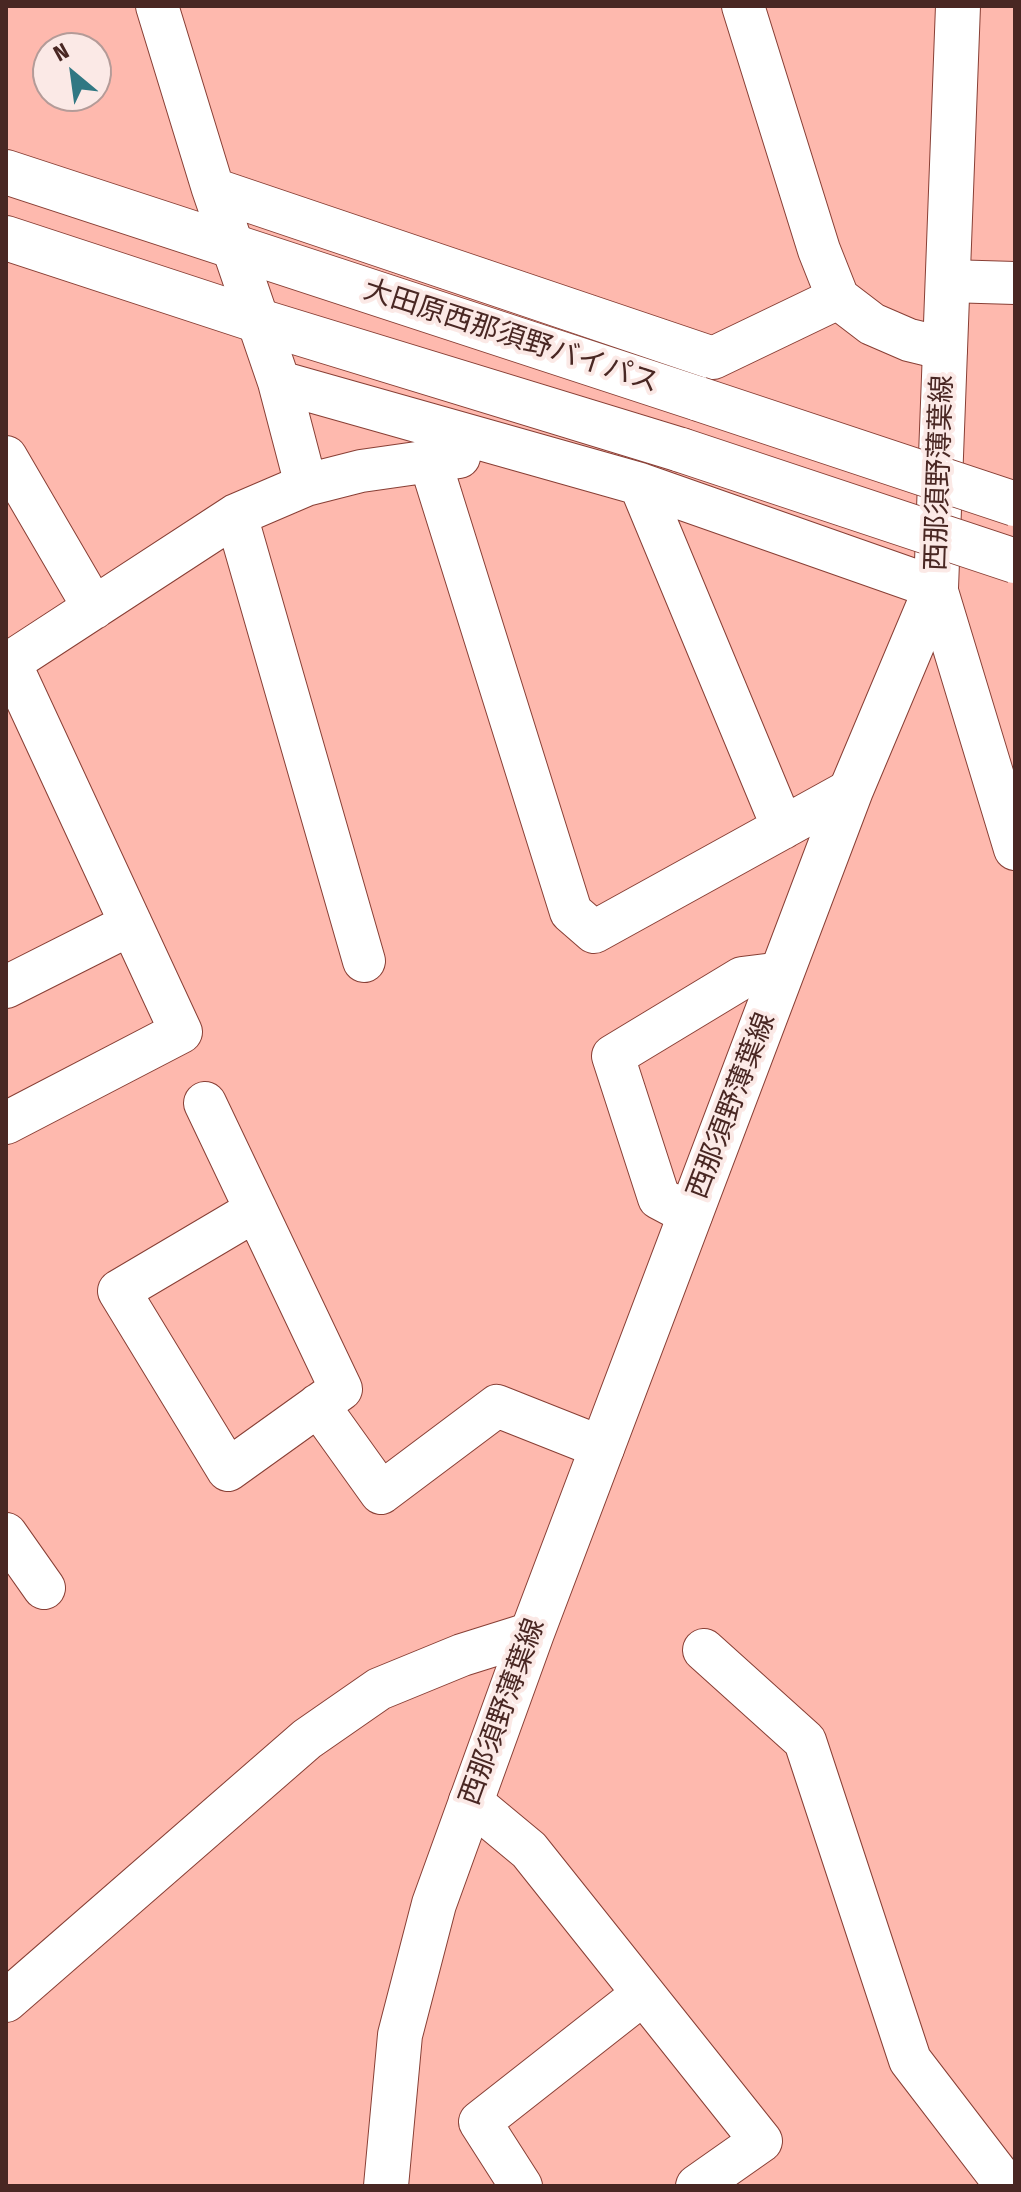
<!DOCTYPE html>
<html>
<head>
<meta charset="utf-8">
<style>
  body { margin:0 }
  #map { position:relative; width:1021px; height:2192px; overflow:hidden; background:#feb9ae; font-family:"Fira Sans Condensed",sans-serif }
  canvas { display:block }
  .frame { position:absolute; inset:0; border:8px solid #492723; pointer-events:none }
  .north { position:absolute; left:32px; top:32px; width:80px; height:80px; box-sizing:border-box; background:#fbe9e6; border:2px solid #b49b98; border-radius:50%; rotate:331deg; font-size:22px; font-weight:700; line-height:32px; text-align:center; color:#492723 }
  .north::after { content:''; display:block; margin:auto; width:28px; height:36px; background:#317883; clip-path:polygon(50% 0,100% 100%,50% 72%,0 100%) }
</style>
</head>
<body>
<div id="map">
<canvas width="1021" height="2192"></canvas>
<div class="frame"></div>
<div class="north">N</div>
</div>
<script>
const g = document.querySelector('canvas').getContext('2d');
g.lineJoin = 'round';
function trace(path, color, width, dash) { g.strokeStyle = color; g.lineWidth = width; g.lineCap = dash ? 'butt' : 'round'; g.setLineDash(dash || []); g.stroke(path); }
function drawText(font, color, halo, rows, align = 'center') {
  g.font = font + ' "Fira Sans Condensed","Noto Sans JP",sans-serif'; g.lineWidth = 8; g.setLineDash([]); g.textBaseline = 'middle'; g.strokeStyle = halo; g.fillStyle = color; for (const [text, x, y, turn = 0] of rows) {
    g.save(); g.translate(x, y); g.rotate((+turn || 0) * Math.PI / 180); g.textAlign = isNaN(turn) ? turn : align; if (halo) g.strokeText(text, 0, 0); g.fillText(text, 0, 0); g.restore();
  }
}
const minor = new Path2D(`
  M157,6L213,189
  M743,6L819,250L838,298
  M948,281L1015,283
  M946,349L909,340L872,324L838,298L713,358L213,189L279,382L640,484L936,588L1015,849
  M279,382L306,485
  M6,457L94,608
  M430,461L571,912L594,932L851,790
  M640,484L783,828
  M236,515L364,961
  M6,665L236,515L306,485L361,471L459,457
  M6,987L131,924
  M205,1103L341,1389L228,1470L119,1291L256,1210
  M6,1123L181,1032L10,663
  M691,1215L659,1198L613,1056L742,978L782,973
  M318,1405L381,1493L497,1406L603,1448
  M6,1534L44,1588
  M704,1650L805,1741L910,2060L1002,2180L1003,2186
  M470,1801L529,1850L761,2141L697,2186
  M6,2001L307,1739L379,1689L462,1655L532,1633
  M521,2186L480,2122L643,1994`);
const major = new Path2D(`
  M386,2186L400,2035L434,1904L532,1633L851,790L936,588L958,6`);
const highway = new Path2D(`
  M6,172L699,399
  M6,238L256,320L681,450`);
const highwayBridge = new Path2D(`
  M699,399L1015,504
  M681,450L1015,561`);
const streetNames = [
  ["大田原西那須野バイパス",511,337,18],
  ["西那須野薄葉線",940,473,-88],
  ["西那須野薄葉線",732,1106,-69],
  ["西那須野薄葉線",503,1712,-70]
];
trace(minor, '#883f35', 44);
trace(major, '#883f35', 46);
trace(highway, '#883f35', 46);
trace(minor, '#fff', 42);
trace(major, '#fff', 44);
trace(highway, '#fff', 44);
trace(highwayBridge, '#883f35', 46, []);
trace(highwayBridge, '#fff', 44);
drawText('28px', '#492723', '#fbe9e6', streetNames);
</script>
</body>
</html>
